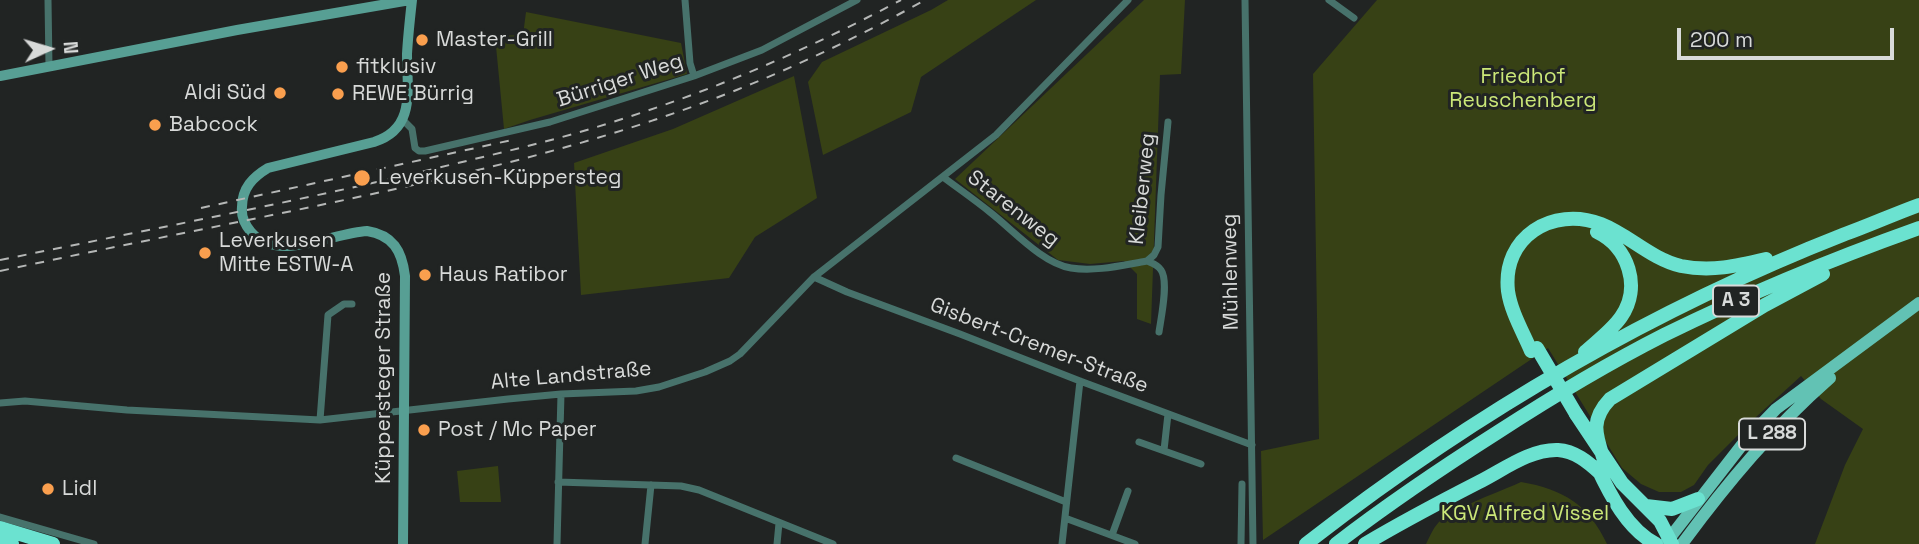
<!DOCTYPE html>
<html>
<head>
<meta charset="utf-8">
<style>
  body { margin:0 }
  #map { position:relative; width:1919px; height:544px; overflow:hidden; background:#212423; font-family:"Space Grotesk",sans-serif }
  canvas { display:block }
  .north { position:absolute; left:14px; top:14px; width:70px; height:70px; -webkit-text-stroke:5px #212423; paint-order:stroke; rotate:86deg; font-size:19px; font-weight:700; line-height:28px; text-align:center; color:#d8dad9 }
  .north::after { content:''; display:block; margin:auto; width:24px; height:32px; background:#d8dad9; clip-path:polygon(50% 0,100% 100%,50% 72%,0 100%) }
  .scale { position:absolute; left:1677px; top:28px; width:217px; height:32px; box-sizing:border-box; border:4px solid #d8dad9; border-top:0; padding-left:9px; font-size:21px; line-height:24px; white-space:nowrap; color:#d8dad9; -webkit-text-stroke:5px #212423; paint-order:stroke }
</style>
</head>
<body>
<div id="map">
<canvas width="1919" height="544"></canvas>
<div class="north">N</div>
<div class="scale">200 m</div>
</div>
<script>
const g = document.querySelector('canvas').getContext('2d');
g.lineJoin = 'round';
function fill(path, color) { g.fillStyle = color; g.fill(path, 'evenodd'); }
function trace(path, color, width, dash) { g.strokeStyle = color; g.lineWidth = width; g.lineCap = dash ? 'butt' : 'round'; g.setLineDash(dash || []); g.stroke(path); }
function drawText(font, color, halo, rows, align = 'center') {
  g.font = font + ' "Space Grotesk",sans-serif'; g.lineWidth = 6; g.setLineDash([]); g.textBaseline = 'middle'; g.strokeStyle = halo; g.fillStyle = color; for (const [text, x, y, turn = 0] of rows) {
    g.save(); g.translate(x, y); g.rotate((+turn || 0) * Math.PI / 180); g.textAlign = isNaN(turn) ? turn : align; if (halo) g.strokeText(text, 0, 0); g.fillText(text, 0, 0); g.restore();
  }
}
const green = new Path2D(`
  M948,0H1036L921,77L911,112L823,155L808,82L822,62L931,10Z
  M1144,0H1185L1181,74L1160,75L1151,324L1137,319V274L1124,261L1090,264L1058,260L955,179Z
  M1377,0H1919V544H1815L1845,465L1863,429L1821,399L1801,376L1756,417L1708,465L1694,485L1681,492H1659L1641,484L1622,468L1548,348L1263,540L1261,451L1319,439L1313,74Z
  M526,12L681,43L687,74L530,120L504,129L495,36L523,35Z
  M794,76L817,198L755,237L729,278L581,295L574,163L673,129Z
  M498,466L501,502H460L457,471Z
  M1521,482C1563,489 1589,505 1607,544H1426C1430,536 1434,526 1441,520C1459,506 1499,492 1521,482Z`);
const street = new Path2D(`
  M48,0L49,66
  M685,0L690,63L694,76
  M1245,0L1253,544
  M1329,0L1354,18
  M403,120L412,129L415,148L419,151H425L550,122L694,76L762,50L857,0
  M943,177C959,189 975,200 991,213C1014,231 1042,263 1071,268C1096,272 1123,265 1147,261
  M814,277L847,292L960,334L1080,381L1252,445
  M1159,332C1161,318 1169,281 1161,270C1158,265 1152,263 1147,261L1154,255L1158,247L1161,195L1168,122
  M0,403L25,401L127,410L320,420L508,399L561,394L636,391L659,387L705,372L730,361L740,354L814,277L996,135L1128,0
  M320,420L328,315L344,304H352
  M1139,442L1201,464
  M1164,450L1168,414
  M956,458L1066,502
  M558,482L681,486L699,490L833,544
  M0,517L94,544
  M1065,518L1135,544
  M1112,535L1128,491
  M557,544L561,394
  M645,544L651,485
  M777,544L779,523
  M1062,544L1080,381
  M1241,544L1242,484`);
const secondary = new Path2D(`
  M0,76L237,30L410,0
  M403,544L405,276C402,251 393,235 367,231C332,233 278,263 251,232C245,225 241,216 242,207C242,188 253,177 268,168L374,142C416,129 407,90 407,54C408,36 410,18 412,0`);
const primary = new Path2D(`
  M1665,544L1745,441L1776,409L1919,303
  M1682,544C1727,483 1773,428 1830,378`);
const highway = new Path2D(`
  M1531,351C1523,332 1511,312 1508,291C1502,237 1552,206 1601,224C1629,235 1651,259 1681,266C1711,272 1737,266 1766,259
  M1585,352C1597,341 1612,330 1621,317C1642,287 1628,247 1597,232
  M1576,414L1622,483L1660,521L1672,544
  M1603,457C1595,433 1591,419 1610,399L1765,305L1823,274
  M1597,467C1610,495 1628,530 1656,544
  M1646,506L1672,509L1698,499
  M0,528L53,544
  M0,540L12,544
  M1306,544C1470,416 1651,310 1845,234C1870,225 1894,214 1919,205
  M1336,544C1388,504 1443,467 1498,432C1552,397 1607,364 1664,335C1747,294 1832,259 1919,228
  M1365,544C1402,522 1440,502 1479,482C1503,470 1530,449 1558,450C1575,451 1588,462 1600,473`);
const rail = new Path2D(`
  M201,208L512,140
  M0,260C142,231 284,204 425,171C490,155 555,141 619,120C717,89 811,48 901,0
  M0,271C121,245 242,222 363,196C461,175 559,152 654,120C748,89 839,48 925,0`);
const highwayBridge = new Path2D(`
  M1537,348L1576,414`);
const markers = [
  [422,40,7,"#fa9f4e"],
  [342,67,7,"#fa9f4e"],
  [280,93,7,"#fa9f4e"],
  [338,94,7,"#fa9f4e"],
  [155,125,7,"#fa9f4e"],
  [362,178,9,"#fa9f4e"],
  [205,253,7,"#fa9f4e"],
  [425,275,7,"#fa9f4e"],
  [424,430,7,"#fa9f4e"],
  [48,489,7,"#fa9f4e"]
];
const shields = [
  [1736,301,46],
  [1772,434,66]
];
const shieldNames = [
  ["A 3",1736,301],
  ["L 288",1772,434]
];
const poiNames = [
  ["Master-Grill",436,40],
  ["fitklusiv",356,67],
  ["Aldi Süd",266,93,"right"],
  ["REWE Bürrig",352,94],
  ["Babcock",169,125],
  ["Leverkusen-Küppersteg",378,178],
  ["Leverkusen",219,241],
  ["Mitte ESTW-A",219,265],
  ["Haus Ratibor",439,275],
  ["Post / Mc Paper",438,430],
  ["Lidl",62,489]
];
const parkNames = [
  ["Friedhof",1523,77],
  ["Reuschenberg",1523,101],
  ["KGV Alfred Vissel",1525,514]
];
const streetNames = [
  ["Bürriger Weg",620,81,-18],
  ["Kleiberweg",1143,189,-84],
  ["Starenweg",1013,209,38],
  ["Mühlenweg",1231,272,-91],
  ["Gisbert-Cremer-Straße",1039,346,21],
  ["Alte Landstraße",571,376,-5],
  ["Küppersteger Straße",384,378,-90]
];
fill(green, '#374115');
trace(street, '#47726b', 7);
trace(secondary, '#579f94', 10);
trace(primary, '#62c2b4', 12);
trace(highway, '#6be2d0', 14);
trace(rail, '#b5b7b6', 2, [9, 9]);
trace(highwayBridge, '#6be2d0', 14);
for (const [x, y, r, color] of markers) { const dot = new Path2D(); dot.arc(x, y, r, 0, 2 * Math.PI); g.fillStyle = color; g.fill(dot); trace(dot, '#212423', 2.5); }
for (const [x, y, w] of shields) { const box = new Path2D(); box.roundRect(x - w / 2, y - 15.5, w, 31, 5); g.fillStyle = '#212423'; g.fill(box); trace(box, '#d8dad9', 2); }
drawText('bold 19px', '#d8dad9', null, shieldNames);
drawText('21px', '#d8dad9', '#212423', poiNames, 'left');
drawText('21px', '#cbe778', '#212423', parkNames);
drawText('21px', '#d8dad9', '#212423', streetNames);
</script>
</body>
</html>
